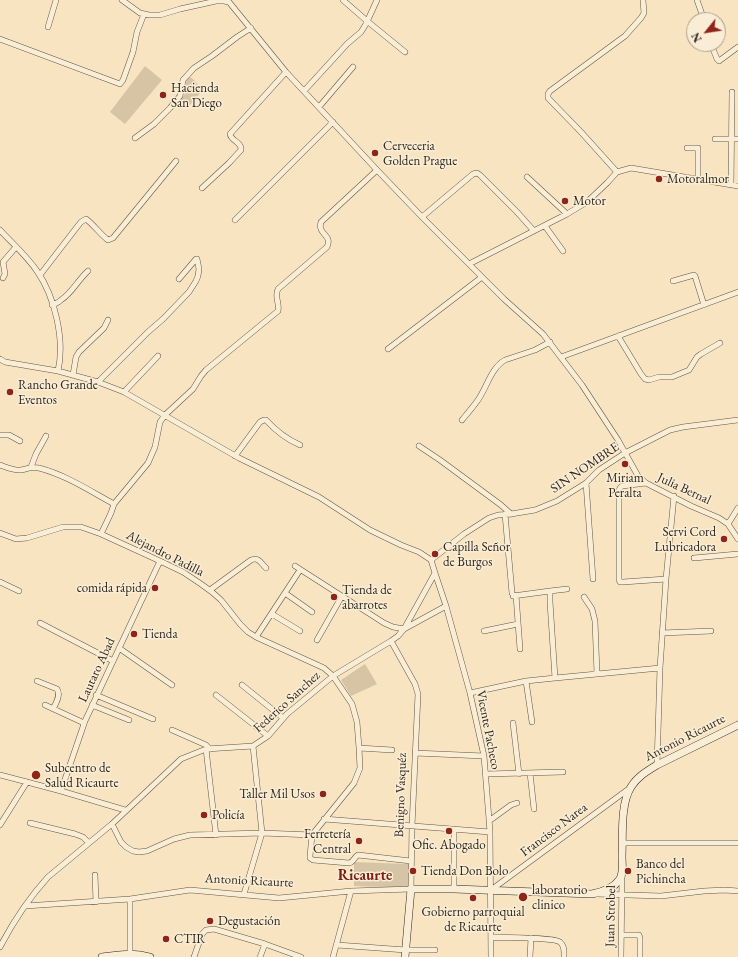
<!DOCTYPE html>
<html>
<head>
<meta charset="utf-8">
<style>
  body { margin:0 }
  #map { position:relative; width:738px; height:957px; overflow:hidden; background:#f8e4c0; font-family:"EB Garamond",serif }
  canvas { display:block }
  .north { position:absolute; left:686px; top:12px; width:40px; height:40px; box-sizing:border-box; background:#faedd6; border:1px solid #a89d8b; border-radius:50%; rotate:240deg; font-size:11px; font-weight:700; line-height:16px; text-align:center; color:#2e261b }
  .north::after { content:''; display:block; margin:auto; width:14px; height:18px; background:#8f2418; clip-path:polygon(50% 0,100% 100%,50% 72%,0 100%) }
</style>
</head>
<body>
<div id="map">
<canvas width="738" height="957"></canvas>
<div class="north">N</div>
</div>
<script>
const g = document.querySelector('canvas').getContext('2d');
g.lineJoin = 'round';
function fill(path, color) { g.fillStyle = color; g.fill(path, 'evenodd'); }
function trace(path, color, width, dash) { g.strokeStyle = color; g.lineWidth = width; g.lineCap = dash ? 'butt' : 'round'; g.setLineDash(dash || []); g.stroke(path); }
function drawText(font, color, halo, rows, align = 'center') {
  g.font = font + ' "EB Garamond",serif'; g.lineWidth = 3; g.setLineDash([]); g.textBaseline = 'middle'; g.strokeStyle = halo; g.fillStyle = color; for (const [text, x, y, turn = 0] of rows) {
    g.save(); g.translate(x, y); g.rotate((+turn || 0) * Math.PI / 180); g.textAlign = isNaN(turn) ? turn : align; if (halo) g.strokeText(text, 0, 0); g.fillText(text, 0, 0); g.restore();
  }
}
const green = new Path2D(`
  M145,66L162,80L125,124L110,112Z
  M188,77L192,78L203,90L189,106L181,99L185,94L184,89Z
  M365,664L377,684L351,696L341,680Z
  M354,862L409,864L408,888L354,886Z`);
const street = new Path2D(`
  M122,0L140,13L149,15H160L180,9L216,1H224L229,2L286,72L377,170L422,217L504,299L543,334L582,385L618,440L638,476L646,483L691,506L719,518L728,524L738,539
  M343,0L367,21L405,52
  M643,0L644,13L641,18L625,36L550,91L548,94V98L581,132L617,172L631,168L738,186
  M697,0L704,20
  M48,27L56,0
  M0,39L120,84L123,80L133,52L137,32L144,14
  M711,44L717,59L719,61L738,47
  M304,91L347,44L361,32L366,24L377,0
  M319,107L353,67
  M135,138L154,124L170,108L180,96L183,80L194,68L212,56L237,37L251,28
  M715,139H738
  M687,148H698V179
  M527,177L567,214
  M731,185L732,92
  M202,188L229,163L241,150C242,142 231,141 230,134L286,72
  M422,217L473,174L477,173L480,175L517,212L534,231
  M235,220L333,122
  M545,226L563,251
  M0,230C12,243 27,256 37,271C55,297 65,340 58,371
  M469,264L567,214L587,202L607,183L617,172
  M40,275L77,227L81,222L86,219C94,225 100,234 108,240L113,238L176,161
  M3,278L5,274L3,262L16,247
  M673,281L694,275L695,276L704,305
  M52,305C55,304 59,302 61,300C72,293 78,280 88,271
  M618,336L641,374L645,379L649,380L659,377H672L689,370L697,357L701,354L720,343
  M388,349L482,277
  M561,357L738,292
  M0,359L5,362L58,371L98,382L124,392L239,458L319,497L370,530L401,545L419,552L431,560
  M73,375L76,357L79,352L104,328L108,320
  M98,382L148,332L163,319L189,292L196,281L198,276L199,269L197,259H196L179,279
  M124,392L158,356
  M462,420C467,414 473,407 478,400C487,387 491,368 505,360L535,350L550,342
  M0,435H9L20,441
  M419,446L440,460L501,505L511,514
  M235,456L260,422L264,420H266C276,431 286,439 300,445
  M0,465C6,467 14,471 21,470C28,469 30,466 39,468C66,475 90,491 114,504
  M31,467L36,454L46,436
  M586,483L593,579
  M646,483L622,486L620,488L619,490V580L620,582H623L666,579
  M505,514L512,593
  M728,524L738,508
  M0,533L16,539L27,538L63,527H81L101,534L160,561L183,572L201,584L212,592L221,600L240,624L248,632L256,637L324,668L333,676L352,704L357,722L359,748L360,768L354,783L312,835L262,833L190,835L174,839L147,851L139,852L133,851L126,847L121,842L112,824
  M101,534L111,513L114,504L148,463L155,447L160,422L165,415L193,389L201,376L206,370L278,311C280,303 274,297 278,289L327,247C333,234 317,235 321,222L377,170
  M694,558L738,554
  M431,560L435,573L446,606L470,693L484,756L490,832L491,957
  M431,560L464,534L489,518L498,515L511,514L535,510L557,501L586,483L599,470L625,453L670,430L683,427L738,420
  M295,566L384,623L393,627L404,629L435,573
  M0,582L19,591
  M210,590L251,560C259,557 260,562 266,568
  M285,593L312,612
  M516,595L520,649
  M513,596L550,591
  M584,597L592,609L595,621L597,674
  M272,614L300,631
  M40,623L113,661
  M484,631L518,624
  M662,633L711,631
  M256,637L300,570
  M317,640L342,596
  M119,648L172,685
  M555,678L550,602V591L567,589
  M37,681L57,689C61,695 56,703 53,709
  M526,681L532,722
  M242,685L283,718
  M470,693L526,681L555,678L660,668
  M96,695L153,719
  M216,695L268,736
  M45,705L84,723
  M92,705L129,720
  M513,723L519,774
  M172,730L206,745L210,749
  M359,748L392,750
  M206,749L216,835
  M415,753L484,756
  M657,765L660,668L666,579L674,496
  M530,773L534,809
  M486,774L563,772
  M0,775L61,791L125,810
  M61,791L85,721L160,561
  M324,819L490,832
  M489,821L511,805L517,803
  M30,823L75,834L83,837L89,843
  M0,825L27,782
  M454,829V889
  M312,835L310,856V858L313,860L349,863C354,862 354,857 358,855L411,861
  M623,843H738
  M95,875L96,902
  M491,890L630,788
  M244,894L262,833L253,746
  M597,894L661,896L704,891L725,890L738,891
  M130,899V954
  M25,906L130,899L190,890L279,898L351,891L411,889L412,826L418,694L415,684L391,641
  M622,935H639L640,938V957
  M491,937C503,938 553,937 560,942C565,946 564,952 564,957
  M337,945L406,950H435
  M0,947C13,922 29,898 48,877L112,824L181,759L206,749L253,746L268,736L287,714L333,676L391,641L398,636L404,629L446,606
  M194,957L202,934L206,930L214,929L265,944L301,957
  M260,957L265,944
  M333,957L351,891
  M530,957L531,938
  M621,957L622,876`);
const secondary = new Path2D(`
  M102,957C120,955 133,952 150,957
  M405,957L411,889H454L592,894C602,892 613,889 619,880C624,874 622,864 622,856C623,837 620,804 631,787C637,777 647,771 657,765L738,725`);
const markers = [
  [163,95,4,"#8f2418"],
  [375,153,4,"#8f2418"],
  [659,179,4,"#8f2418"],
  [565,201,4,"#8f2418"],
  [10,392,4,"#8f2418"],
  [625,464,4,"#8f2418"],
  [724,539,4,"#8f2418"],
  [435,554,4,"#8f2418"],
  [155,588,4,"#8f2418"],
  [334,597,4,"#8f2418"],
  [134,634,4,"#8f2418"],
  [36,775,5,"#8f2418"],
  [323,794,4,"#8f2418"],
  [204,815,4,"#8f2418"],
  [449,831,4,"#8f2418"],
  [359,841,4,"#8f2418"],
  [413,871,4,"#8f2418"],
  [628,871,4,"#8f2418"],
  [523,897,5,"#8f2418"],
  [473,898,4,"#8f2418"],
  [210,921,4,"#8f2418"],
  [166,939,4,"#8f2418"]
];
const poiNames = [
  ["Hacienda",171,88],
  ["San Diego",171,103],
  ["Cerveceria",383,146],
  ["Golden Prague",383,161],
  ["Motoralmor",667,179],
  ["Motor",573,201],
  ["Rancho Grande",18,385],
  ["Eventos",18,400],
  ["Miriam",625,478,"center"],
  ["Peralta",625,493,"center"],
  ["Servi Cord",716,532,"right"],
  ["Lubricadora",716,547,"right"],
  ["Capilla Señor",443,547],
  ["de Burgos",443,562],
  ["comida rápida",147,588,"right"],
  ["Tienda de",342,590],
  ["abarrotes",342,605],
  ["Tienda",142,634],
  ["Subcentro de",45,768],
  ["Salud Ricaurte",45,783],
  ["Taller Mil Usos",315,794,"right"],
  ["Policía",212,815],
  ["Ferretería",351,834,"right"],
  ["Central",351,849,"right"],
  ["Ofic. Abogado",449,845,"center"],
  ["Banco del",636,864],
  ["Pichincha",636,879],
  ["Tienda Don Bolo",421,871],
  ["laboratorio",532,890],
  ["clinico",532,905],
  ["Gobierno parroquial",473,912,"center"],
  ["de Ricaurte",473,927,"center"],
  ["Degustación",218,921],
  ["CTIR",174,939]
];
const streetNames = [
  ["SIN NOMBRE",585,468,-34],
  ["Julia Bernal",684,489,25],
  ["Alejandro Padilla",165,554,27],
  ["Lautaro Abad",97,670,-65],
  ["Federico Sanchez",287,702,-42],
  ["Vicente Pacheco",488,730,79],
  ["Antonio Ricaurte",685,738,-27],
  ["Benigno Vasquéz",401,795,-88],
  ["Francisco Narea",554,830,-37],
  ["Antonio Ricaurte",249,881,3],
  ["Juan Strobel",611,916,-89]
];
const quarterNames = [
  ["Ricaurte",365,876]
];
fill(green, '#d6c4a4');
trace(street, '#605644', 6);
trace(secondary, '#2e261b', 8);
trace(street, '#faedd6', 5);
trace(secondary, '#faedd6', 7);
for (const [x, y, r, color] of markers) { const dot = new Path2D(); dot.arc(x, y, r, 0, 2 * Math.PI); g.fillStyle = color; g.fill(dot); trace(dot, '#faedd6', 1.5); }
drawText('13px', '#2e261b', '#faedd6', poiNames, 'left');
drawText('13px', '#2e261b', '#faedd6', streetNames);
drawText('bold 15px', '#7a1f14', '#faedd6', quarterNames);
</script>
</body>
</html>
